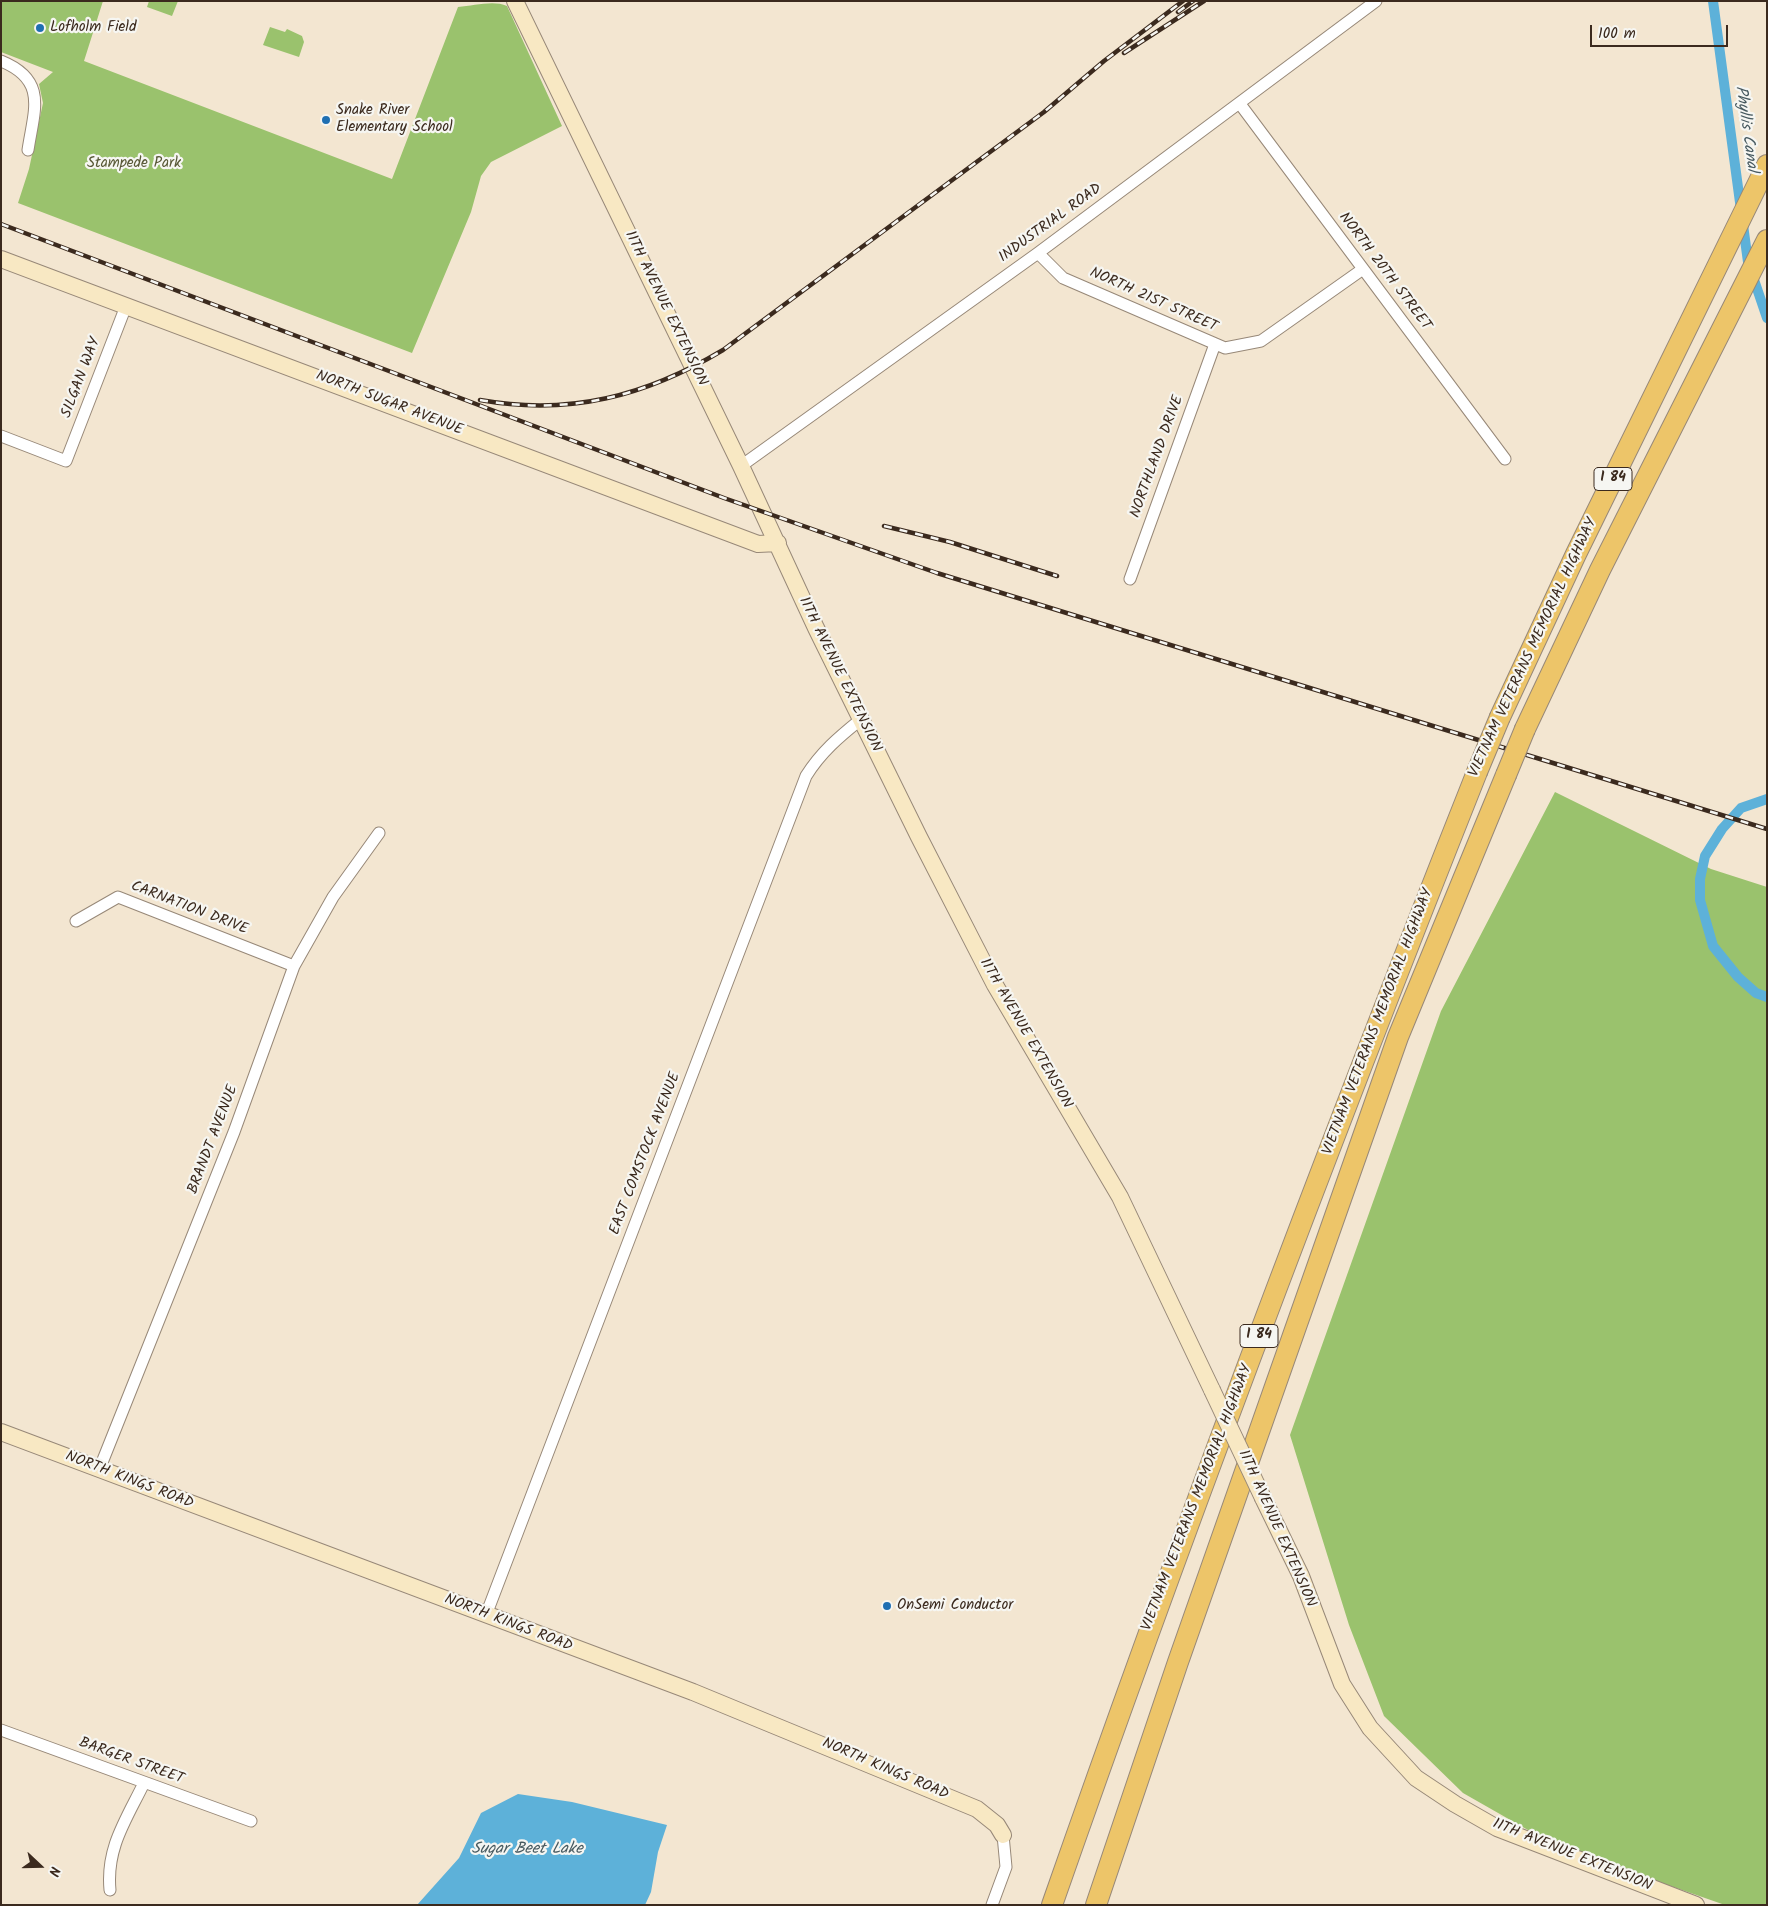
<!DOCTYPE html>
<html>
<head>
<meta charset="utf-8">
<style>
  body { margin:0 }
  #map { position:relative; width:1768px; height:1906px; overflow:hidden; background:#f3e6d1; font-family:Kalam,sans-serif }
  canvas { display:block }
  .frame { position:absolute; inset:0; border:2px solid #3b2a1e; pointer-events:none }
  .north { position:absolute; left:15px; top:1841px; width:50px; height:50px; -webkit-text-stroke:4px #f6f6f2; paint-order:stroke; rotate:111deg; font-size:14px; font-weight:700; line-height:20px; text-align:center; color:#3b2a1e }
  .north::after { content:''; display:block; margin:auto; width:18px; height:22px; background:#3b2a1e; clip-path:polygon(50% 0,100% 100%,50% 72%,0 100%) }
  .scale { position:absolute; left:1590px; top:25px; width:138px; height:22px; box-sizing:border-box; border:2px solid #3b2a1e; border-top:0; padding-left:6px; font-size:15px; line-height:18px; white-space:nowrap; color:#3b2a1e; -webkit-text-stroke:4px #f6f6f2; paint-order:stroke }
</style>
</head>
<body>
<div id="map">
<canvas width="1768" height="1906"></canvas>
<div class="frame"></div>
<div class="north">N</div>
<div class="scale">100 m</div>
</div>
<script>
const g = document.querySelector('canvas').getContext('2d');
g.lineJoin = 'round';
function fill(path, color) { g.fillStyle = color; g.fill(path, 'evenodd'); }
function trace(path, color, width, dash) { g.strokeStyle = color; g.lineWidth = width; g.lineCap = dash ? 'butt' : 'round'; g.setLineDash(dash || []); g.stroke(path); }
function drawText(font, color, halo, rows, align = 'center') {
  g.font = font + ' Kalam,sans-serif'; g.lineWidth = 4.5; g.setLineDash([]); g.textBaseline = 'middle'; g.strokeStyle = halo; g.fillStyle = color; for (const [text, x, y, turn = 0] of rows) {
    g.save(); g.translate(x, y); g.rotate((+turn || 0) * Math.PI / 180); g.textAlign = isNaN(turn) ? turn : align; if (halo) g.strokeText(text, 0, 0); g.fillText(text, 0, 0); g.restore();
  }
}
const green = new Path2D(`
  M1,1H103L84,61L392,179L458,7C474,6 493,0 507,6L562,126L491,162L481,176L471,212L412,353L18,203L29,169L43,103L39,84L53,72L1,52Z
  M149,1H178L172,16L147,7Z
  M270,27L285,32L287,29L302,36L304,42L299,57L263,45Z
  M1555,792L1711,869L1767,887V1905H1725L1556,1846L1463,1793L1384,1716L1349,1625L1290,1435L1441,1011Z`);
const water = new Path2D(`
  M518,1794L572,1802L667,1825L658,1852L651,1892L645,1905H417L459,1858L481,1813Z`);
const canal = new Path2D(`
  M1713,1L1748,262L1767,318
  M1767,799L1741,808L1722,829L1705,856L1700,879V900L1713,946L1738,977L1756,993L1767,997`);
const street = new Path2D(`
  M1,61C48,80 34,110 28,150
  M1240,104L1505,459
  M1038,253L1063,278L1225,348L1261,341L1363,269
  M1,436L66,461L126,306
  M741,466L1038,253L1376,1
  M1130,579L1215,344
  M76,921L118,897L294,966
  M99,1470L234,1132L294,966L333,897L379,833
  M486,1615L806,776C821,752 839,737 860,720
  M1,1730L251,1821
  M110,1890C106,1848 126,1820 144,1783
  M992,1905L1006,1867L1003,1835`);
const secondary = new Path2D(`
  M515,1L741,466L816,628L919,837L995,985L1120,1197L1212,1390
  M1,259L758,544L778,543
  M1,1432L693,1692L977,1809L997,1825L1003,1835
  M1263,1498L1301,1576L1342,1684L1370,1728L1416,1778L1455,1804L1497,1828L1696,1905`);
const highway = new Path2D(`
  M1500,717L1576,554L1767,165
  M1525,729L1600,570L1767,240
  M1052,1905C1185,1524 1328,1147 1477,772
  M1096,1905L1178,1662L1398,1037L1506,775`);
const rail = new Path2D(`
  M1178,12L1193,1
  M1124,53L1204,1
  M1,224L724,498L937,573L1767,829
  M480,400C570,416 646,396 723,350L1044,112L1104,61L1183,1
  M884,526L950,542L1057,576`);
const secondaryBridge = new Path2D(`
  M1212,1390L1263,1498`);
const highwayBridge = new Path2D(`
  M1477,772L1500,717
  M1506,775L1525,729`);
const markers = [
  [40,28,5,"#1f6fb2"],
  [326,120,5,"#1f6fb2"],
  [887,1606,5,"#1f6fb2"]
];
const shields = [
  [1613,479,38],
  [1259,1336,38]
];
const shieldNames = [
  ["I 84",1613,479],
  ["I 84",1259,1336]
];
const poiNames = [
  ["Lofholm Field",50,28],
  ["Snake River",336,111],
  ["Elementary School",336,128],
  ["OnSemi Conductor",897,1606]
];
const parkNames = [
  ["Stampede Park",134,164]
];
const streetNames = [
  ["INDUSTRIAL ROAD",1051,224,-36],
  ["NORTH 20TH STREET",1384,272,53],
  ["NORTH 21ST STREET",1153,301,24],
  ["11TH AVENUE EXTENSION",665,309,64],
  ["SILGAN WAY",82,378,-69],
  ["NORTH SUGAR AVENUE",389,404,21],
  ["NORTHLAND DRIVE",1158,457,-70],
  ["VIETNAM VETERANS MEMORIAL HIGHWAY",1534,648,-65],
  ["11TH AVENUE EXTENSION",839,675,64],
  ["CARNATION DRIVE",189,909,21],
  ["VIETNAM VETERANS MEMORIAL HIGHWAY",1379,1022,-69],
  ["11TH AVENUE EXTENSION",1025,1034,60],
  ["BRANDT AVENUE",214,1140,-69],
  ["EAST COMSTOCK AVENUE",646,1154,-69],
  ["NORTH KINGS ROAD",129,1481,21],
  ["VIETNAM VETERANS MEMORIAL HIGHWAY",1198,1498,-69],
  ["11TH AVENUE EXTENSION",1276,1529,66],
  ["NORTH KINGS ROAD",508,1624,21],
  ["BARGER STREET",131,1762,20],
  ["NORTH KINGS ROAD",885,1770,23],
  ["11TH AVENUE EXTENSION",1572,1856,22]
];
const waterNames = [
  ["Phyllis Canal",1745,129,82],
  ["Sugar Beet Lake",527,1850]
];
fill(green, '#9ac26d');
fill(water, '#5db1d9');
trace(canal, '#5db1d9', 10);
trace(street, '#978878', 13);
trace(secondary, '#978878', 18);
trace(highway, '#978878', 22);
trace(street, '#fff', 11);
trace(secondary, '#f8e8c3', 16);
trace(highway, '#edc569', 20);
trace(rail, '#3b2a1e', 4.5);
trace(rail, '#f6f6f2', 2.5, [8]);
trace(secondaryBridge, '#978878', 18, []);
trace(highwayBridge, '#978878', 22, []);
trace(secondaryBridge, '#f8e8c3', 16);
trace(highwayBridge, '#edc569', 20);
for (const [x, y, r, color] of markers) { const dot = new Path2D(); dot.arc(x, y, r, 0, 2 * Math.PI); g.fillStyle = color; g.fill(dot); trace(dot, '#f6f6f2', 2); }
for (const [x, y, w] of shields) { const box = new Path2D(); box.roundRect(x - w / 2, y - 11.5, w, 23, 4); g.fillStyle = '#f6f6f2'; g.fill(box); trace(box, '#3b2a1e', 1); }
drawText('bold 14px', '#3b2a1e', null, shieldNames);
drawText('15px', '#3b2a1e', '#f6f6f2', poiNames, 'left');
drawText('15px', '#585836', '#f6f6f2', parkNames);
drawText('15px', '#3b2a1e', '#f6f6f2', streetNames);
drawText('italic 16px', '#47595f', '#f6f6f2', waterNames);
</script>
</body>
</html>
